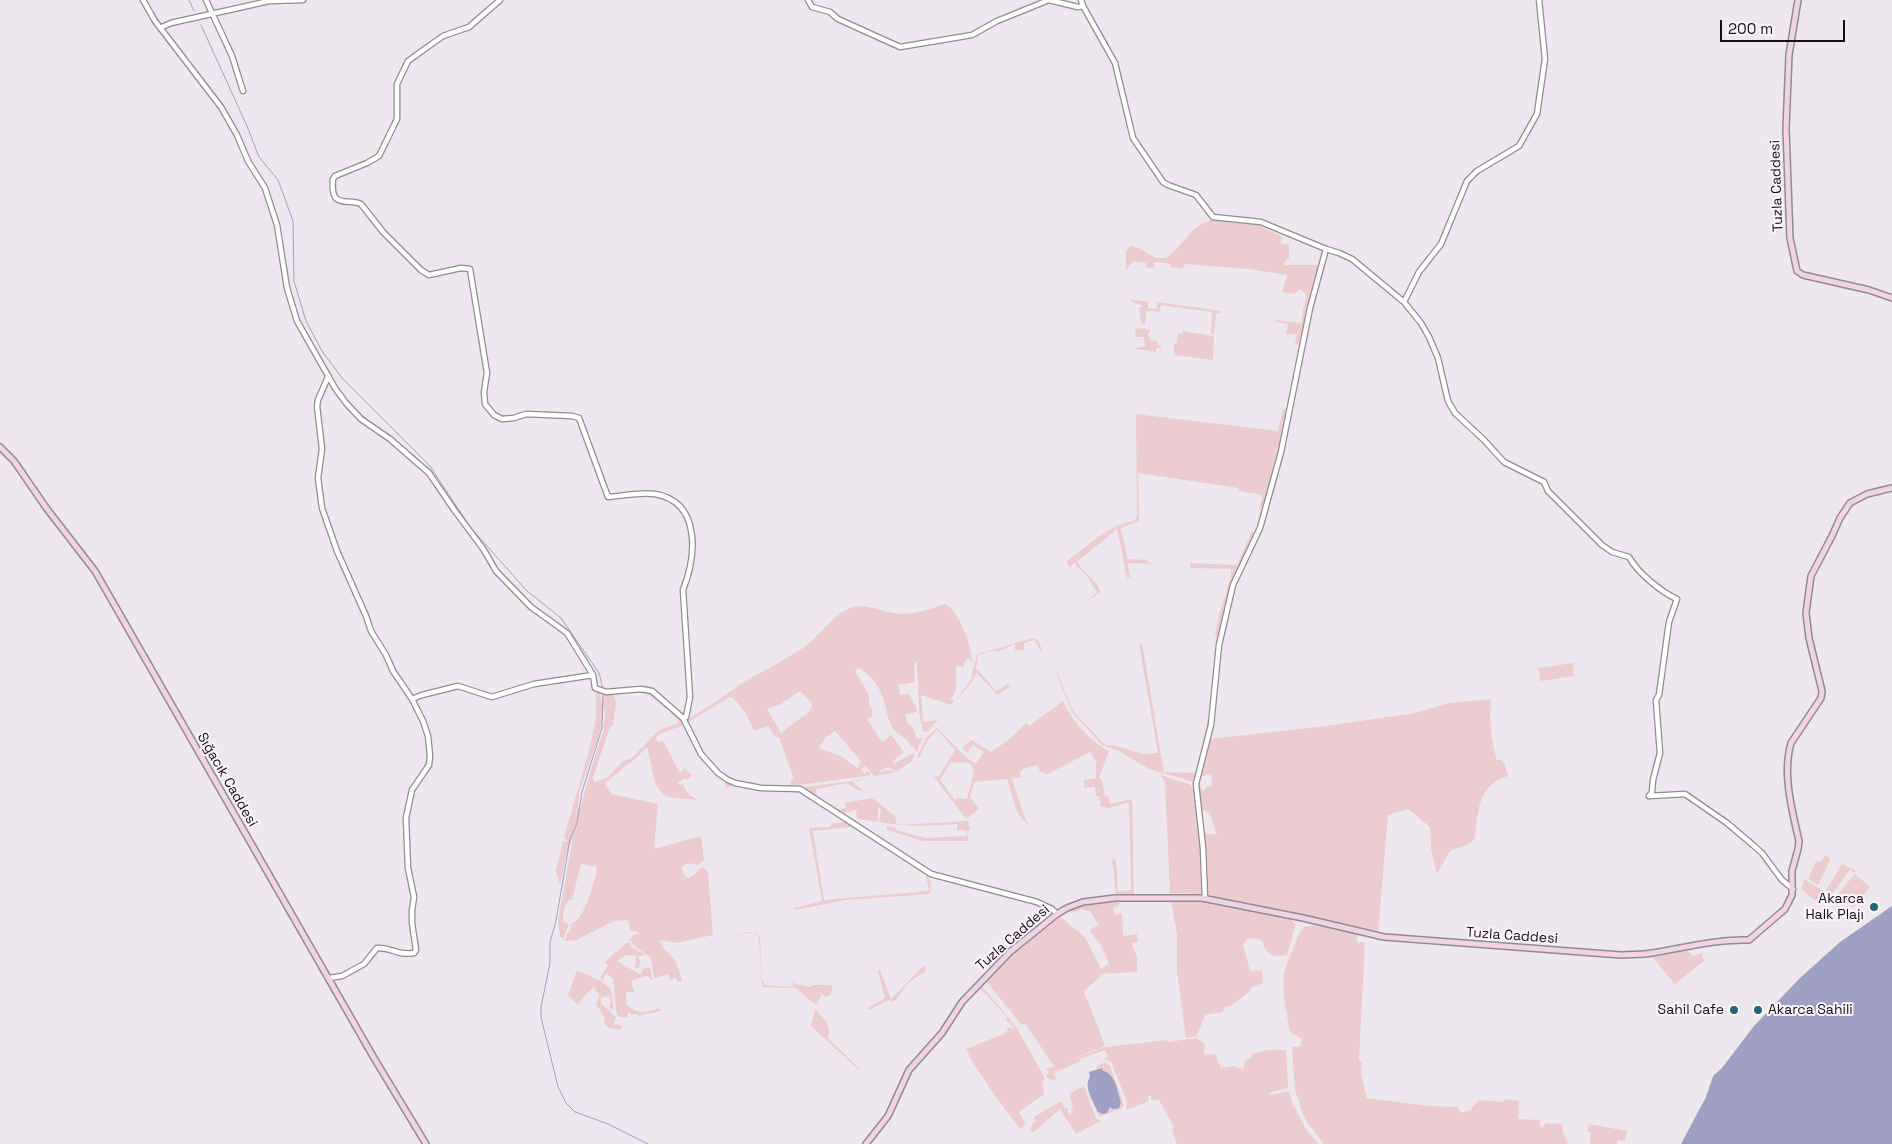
<!DOCTYPE html>
<html>
<head>
<meta charset="utf-8">
<style>
  body { margin:0 }
  #map { position:relative; width:1892px; height:1144px; overflow:hidden; background:#eee8ee; font-family:"Space Grotesk",sans-serif }
  canvas { display:block }
  .scale { position:absolute; left:1720px; top:20px; width:125px; height:22px; box-sizing:border-box; border:2px solid #121012; border-top:0; padding-left:6px; font-size:15px; line-height:18px; white-space:nowrap; color:#121012; -webkit-text-stroke:4px #fbf5fb; paint-order:stroke }
</style>
</head>
<body>
<div id="map">
<canvas width="1892" height="1144"></canvas>
<div class="scale">200 m</div>
</div>
<script>
const g = document.querySelector('canvas').getContext('2d');
g.lineJoin = 'round';
function fill(path, color) { g.fillStyle = color; g.fill(path, 'evenodd'); }
function trace(path, color, width, dash) { g.strokeStyle = color; g.lineWidth = width; g.lineCap = dash ? 'butt' : 'round'; g.setLineDash(dash || []); g.stroke(path); }
function drawText(font, color, halo, rows, align = 'center') {
  g.font = font + ' "Space Grotesk",sans-serif'; g.lineWidth = 4; g.setLineDash([]); g.textBaseline = 'middle'; g.strokeStyle = halo; g.fillStyle = color; for (const [text, x, y, turn = 0] of rows) {
    g.save(); g.translate(x, y); g.rotate((+turn || 0) * Math.PI / 180); g.textAlign = isNaN(turn) ? turn : align; if (halo) g.strokeText(text, 0, 0); g.fillText(text, 0, 0); g.restore();
  }
}
const green = new Path2D(`
  M1212,220L1258,225L1283,237L1280,243L1289,245V258L1284,262V265H1318L1298,346L1295,344L1297,335L1286,334L1288,324L1275,322V320L1301,323L1306,294L1299,289L1295,294L1282,292L1287,275L1248,269L1184,264L1183,269L1170,267V264L1155,262L1154,269L1146,267V263L1133,261L1126,271V252L1130,246C1143,246 1148,259 1165,258C1182,249 1190,224 1212,220Z
  M1129,299L1148,302V308L1157,309V302L1221,311L1220,314L1216,313L1214,335L1211,334L1212,312L1161,305L1160,312L1146,311L1145,324L1141,323L1139,307H1142V305L1134,303Z
  M1139,328L1151,330L1148,334L1150,340L1157,341L1158,345L1161,346V348H1156V352L1135,349V348L1145,347L1144,337H1136L1135,330Z
  M1182,331L1214,336L1213,360L1174,355V344L1177,343L1178,333L1182,334Z
  M1283,409H1286L1282,434L1263,509L1259,508L1263,496L1258,494L1238,491V488L1138,473L1139,521L1121,528L1128,559L1147,560V562L1158,564L1128,563L1130,577L1127,578L1117,529L1078,561C1081,573 1096,577 1100,592L1087,601L1097,592L1087,576L1074,563L1070,567L1066,562C1086,547 1109,524 1134,521L1137,516L1136,414L1278,431Z
  M1252,531L1254,532L1234,576L1224,608L1218,643H1216L1217,636L1215,635L1219,615L1231,576V569L1190,568V563L1237,565Z
  M946,604C958,611 973,648 972,662L968,658L964,662V667L956,666V690L951,699L954,701L951,705L921,695L923,722L938,720L927,732L923,731L919,712L917,662L914,664L915,682L898,685L900,695L909,694L917,710V712L905,715L908,724L912,726L917,739L923,737L917,752C912,747 908,741 903,737C899,733 895,733 892,727C887,719 887,710 884,701C880,687 871,675 859,668L855,671L869,695V705L872,710V717L867,719L882,742L891,735L904,752L893,761V764L913,753L915,755L911,762L896,772C889,765 886,767 879,772L891,770L894,773L874,776L865,766L861,770L865,774L867,770L870,773V775L867,776L791,786V780L794,779L779,737H775L768,726L754,731L745,712L733,698L730,697L687,723V720C706,708 725,695 744,682C762,671 782,662 800,650C819,638 832,614 853,607C866,603 887,614 902,614C917,614 932,608 946,604ZM800,691L812,703L811,710L781,733L767,709L781,704ZM835,731L861,761L858,764L859,766L857,768L841,756L819,748L826,737Z
  M1034,638L1039,642L1044,656L1034,640L1024,643V650H1015V644L997,652L994,650L978,655L976,669L980,672L996,691L1008,684L1010,686L998,695L976,673L972,682L955,702L971,679L977,654Z
  M1142,643L1164,772L1196,773L1211,705L1209,724L1193,782L1149,769L1119,751L1102,745L1072,712L1056,672H1057L1073,711L1105,745H1114L1142,754L1158,753L1139,644Z
  M1573,663L1574,676L1540,681L1538,668Z
  M645,691L652,693L666,707V709C646,691 641,688 614,694L616,704L613,726L610,727L593,778L595,782L608,777L622,762L633,757L659,730L678,723V720L668,711C689,714 694,746 704,760C711,769 725,777 734,784L725,789L726,781L702,761L684,725L659,734L656,738L657,742L663,741L680,773L685,768L692,776L687,780L685,778L678,783L680,785L682,784L690,796H692L698,800L666,797L656,786L647,747L634,760L624,767L605,784L611,794L658,804L654,849L701,836L704,860L698,865C692,863 685,862 681,868L685,876L689,878C696,875 697,870 703,867L708,872L713,935L677,943L660,940C662,949 667,951 672,957C678,964 680,973 682,981L678,982L675,977L672,980L669,979V974L654,978L651,958L637,948L629,939L632,938L633,935L638,934V932L630,931L629,922L627,920L614,921L576,940L565,941L567,934L571,929V924C585,919 595,881 597,867L581,864L572,900H569C565,906 561,915 564,923L569,924L564,938L560,937L558,922L573,837L567,853L560,885L556,871L563,841H568L564,837L589,751L596,719V692L602,694H600L602,703L604,694ZM604,705L605,719L603,729L604,730L597,749L580,809L578,808L580,789L601,731Z
  M1491,699C1489,721 1491,740 1497,760H1502L1505,765L1508,776C1478,785 1478,810 1475,838L1469,844L1450,851L1438,872H1436L1431,849L1430,827L1408,809L1388,815L1378,933L1366,929L1207,896L1204,833L1217,835L1209,812L1200,809L1197,786L1200,785L1203,791L1208,786L1211,787L1212,776L1208,774L1199,778L1210,739L1326,726L1415,713L1449,703Z
  M1063,701C1072,721 1090,741 1109,751L1099,778L1102,779L1105,796H1108L1111,804L1132,799L1134,894H1116L1112,860L1114,859L1116,861L1118,891L1131,890L1129,802L1106,809L1105,807H1101L1099,796H1096L1095,787L1084,788V780L1096,778V762L1090,752L1046,775L1045,773L1040,772L1038,765L1023,769V771L1020,772L1021,777L1012,779L1028,826L1017,812L1007,779L974,782L970,797L979,809L966,819L934,777L939,776L955,750L937,730L928,740L918,759L917,757L926,738L937,728L968,759L976,763L984,752L973,745L967,753L962,748L972,740L991,752L1011,738L1026,723L1029,726ZM964,762L971,764L974,772L967,799L957,798L955,800L940,780L950,763Z
  M1160,775L1189,784L1193,789L1201,836L1203,890L1200,894L1170,893L1165,782Z
  M866,779L853,782L864,791L857,790L847,783L816,789L817,796L832,806L839,809L846,808L845,803L872,798L895,816L897,825L968,821L970,830L967,831L969,841H923L887,830V826L895,827L896,830L925,838L967,836L966,830H957V824C928,826 907,827 879,822L881,809L878,807V822L857,819L856,810L839,814L804,791L805,787Z
  M845,822L868,835V837L851,827L813,831L824,900L929,891L926,875L874,841V839L930,874L928,877L931,882L930,894L846,900L795,910L794,908L822,901L809,828L830,827L831,824Z
  M1825,855L1831,858L1818,885L1808,879L1816,861L1820,862Z
  M1842,864L1856,871L1855,873L1850,870L1832,894L1826,890Z
  M1855,874L1870,887L1853,908L1837,895Z
  M1804,879L1835,898L1832,902L1821,895L1815,901L1801,889Z
  M1133,900L1198,901L1245,908L1291,919L1295,924V928L1287,955C1272,958 1267,955 1262,941L1256,938L1247,939L1243,945L1250,971L1262,970L1263,983L1250,988V991L1232,1005L1224,1007L1223,1012L1205,1015L1197,1036L1186,1038L1177,972V934L1171,901L1133,902Z
  M1119,901V906L1113,908L1115,915L1122,913L1123,934L1125,939L1124,936L1137,934L1138,942L1132,943L1137,957V971L1136,972L1100,974L1101,976L1084,991L1105,1046L1060,1064L1105,1047L1167,1040L1168,1042L1196,1038L1205,1044L1204,1054H1215L1221,1068L1233,1066L1243,1069L1245,1060L1251,1058L1252,1054L1268,1050H1286L1288,1088L1269,1093V1095L1289,1091L1293,1107H1295L1305,1128L1319,1144H1177L1172,1130L1174,1127L1159,1100H1151V1096H1148L1149,1101L1126,1110L1127,1102L1111,1062L1104,1059L1108,1057L1105,1050L1080,1059V1061L1054,1073L1057,1079L1053,1080L1047,1078L1046,1075L1049,1072L1046,1069L1054,1066L1026,1025L1020,1023L986,981L1012,953L1038,932L1050,926L1049,924L1059,916L1085,937L1101,969L1109,963L1101,945L1089,930L1099,925L1089,910L1085,911L1083,909L1072,913L1069,910L1087,904Z
  M1317,925L1357,933V942L1365,943L1359,1060L1362,1062L1361,1075L1367,1098L1428,1106L1457,1107L1461,1113L1470,1110L1479,1100L1504,1102L1505,1099L1519,1101L1518,1119L1540,1120V1126L1542,1128L1546,1123L1562,1124L1563,1133L1568,1144H1324L1306,1121L1302,1112L1295,1090L1292,1047H1300L1302,1039L1290,1032C1287,1013 1280,988 1285,969C1289,956 1295,944 1300,932L1304,927Z
  M746,932L756,933L760,937L762,980L765,985L793,987V981L795,984L811,987L812,985H831L833,989L830,995L826,997L822,994L816,1005L795,988L762,987L759,938L755,933H746L735,937Z
  M626,943H631V947L646,955L639,956L640,964L638,969L635,967L636,957L634,955H626L617,961L641,975L643,969L650,967L653,980L646,976L633,980L631,983L635,992H628L626,994V1004C640,1015 643,1013 660,1008L661,1011L638,1016L635,1014L631,1015V1013L628,1012L627,1017H619L616,1011L613,979L606,973L603,980L600,978L608,965L605,963C609,955 620,951 626,943Z
  M1688,951L1693,956L1702,953L1704,961L1675,984L1652,957Z
  M924,965L927,970L909,982L894,1002L889,1000L869,1010L868,1008L885,998L878,971L880,970L891,999Z
  M577,970L601,981L611,989L614,1010L609,1007L611,999L609,996L601,998V1003L616,1017L613,1026L617,1024L622,1026L620,1030L609,1028L604,1023L605,1018L596,1004L599,995L594,987L586,994L578,1005L568,995Z
  M981,985L1017,1028L1045,1079L1042,1081L1044,1094L1019,1112L1026,1124L1020,1129L995,1096L968,1055L970,1054L966,1049L1006,1033L1009,1027L1012,1029L1014,1027L1006,1020L1007,1017L979,987Z
  M815,1009L827,1022L830,1033L827,1037L860,1069L859,1070L811,1026Z
  M1103,1063H1107L1110,1066L1124,1105L1122,1108L1099,1117L1087,1088L1097,1110L1109,1105L1115,1109L1120,1106L1121,1103L1111,1076L1103,1072L1102,1068L1097,1069L1096,1067Z
  M1084,1086L1096,1118L1101,1121L1076,1134L1060,1109L1033,1133L1031,1131L1025,1135L1030,1131L1033,1123L1036,1121L1034,1117L1061,1101L1065,1108L1067,1107L1069,1115L1073,1114L1071,1109L1073,1107L1070,1098V1093Z
  M1589,1124L1627,1131L1625,1141L1618,1140L1617,1144H1590L1591,1132H1587Z`);
const water = new Path2D(`
  M1892,906V1144H1681L1706,1097L1713,1076L1722,1068L1754,1026L1800,978L1840,942Z
  M1102,1068L1103,1071C1115,1073 1118,1091 1121,1103L1119,1108L1113,1109L1110,1107L1107,1113L1103,1114L1098,1112C1093,1101 1083,1086 1090,1077L1089,1072Z`);
const stream = new Path2D(`
  M189,0L194,11
  M201,25L247,126L259,157L278,180L293,221L294,281L306,321L322,351L342,378L430,466L470,527L527,591L561,618L599,673L603,689
  M603,693L602,728L582,792L577,823L570,839L556,921L550,942V963L541,1007V1017L558,1087L566,1103L575,1112L608,1124L648,1144`);
const tertiary = new Path2D(`
  M143,0L155,21L221,107L237,135L248,161L265,188L277,225L287,288L297,321L335,388L346,403L361,419L390,439L429,473L455,511L484,550L496,571L531,607L567,633L593,675L595,688L606,692L641,689L652,691L683,718L701,754L718,773L728,780L735,783L761,788L800,789L931,874L1037,902L1052,909L1057,914
  M206,0L232,56L243,91
  M500,0L469,27L443,36L408,61L397,84V119L379,156L367,163L335,176L333,179C330,210 347,198 361,204L383,232L421,270L429,275L461,268L470,269L487,373L484,392L485,404L494,415L502,419L514,418L526,414L572,416L579,418L608,497C623,496 640,492 655,494C702,502 696,557 683,590L690,697L686,717L683,718
  M808,0L812,7L830,12L838,19L900,47L972,35L997,21L1049,0L1078,7L1083,6
  M1081,0L1083,6L1115,63L1133,138L1163,182L1168,185L1196,195L1213,217L1261,222L1326,249L1339,253L1352,259L1404,302L1419,272L1441,244L1467,181L1477,171L1519,146L1537,114L1545,59L1539,0
  M160,28L171,23L269,1L303,0
  M1404,302L1421,323L1429,337L1438,358L1448,401L1455,413L1484,440L1504,462L1544,482L1548,491L1602,545L1612,552L1629,557C1637,572 1661,592 1677,599L1669,622L1659,695L1656,700L1660,753L1653,780L1652,792L1649,796
  M328,377L318,400L317,406L322,449L318,478L322,508L337,551L366,616L371,631L386,655L393,671L412,699L423,721L428,736L430,756L429,765L412,790L406,818L408,868L414,897L412,910V923L416,950L414,953C397,956 392,947 377,948L364,964L342,976L329,978
  M412,699L422,695L458,686L492,697L534,684L593,675
  M1649,796L1685,794L1727,823L1753,845L1762,853L1782,880L1793,889
  M1205,899L1203,848L1196,784L1211,725L1219,645L1233,585L1260,528L1281,452L1310,308L1326,249`);
const secondary = new Path2D(`
  M1798,0L1789,55L1786,129L1790,238L1797,271L1803,275L1869,290L1892,298
  M0,447L14,461L47,509L95,571L374,1058L426,1144
  M866,1144L888,1116L909,1070L942,1033L962,1002L1010,952L1057,914L1067,908L1083,902L1115,898H1202L1303,918L1384,937L1621,955C1631,954 1642,955 1652,953C1684,948 1716,939 1749,940L1785,909L1792,895V871L1798,849L1799,841C1792,810 1782,774 1791,743L1821,698L1822,691L1809,638L1806,613L1811,576L1832,536L1840,518L1850,503L1867,494L1892,488`);
const markers = [
  [1874,907,5,"#236478"],
  [1734,1010,5,"#236478"],
  [1758,1010,5,"#236478"]
];
const streetNames = [
  ["Tuzla Caddesi",1777,186,-92],
  ["Sığacık Caddesi",227,780,60],
  ["Tuzla Caddesi",1512,936,4],
  ["Tuzla Caddesi",1013,938,-41]
];
const poiNames = [
  ["Akarca",1864,899],
  ["Halk Plajı",1864,915],
  ["Sahil Cafe",1724,1010],
  ["Akarca Sahili",1768,1010,"left"]
];
fill(green, '#ebcdd1');
fill(water, '#a0a0c5');
trace(stream, '#a0a0c5', 1);
trace(tertiary, '#918c91', 7);
trace(secondary, '#918c91', 8);
trace(tertiary, '#fff', 4.5);
trace(secondary, '#f1d4e4', 5);
for (const [x, y, r, color] of markers) { const dot = new Path2D(); dot.arc(x, y, r, 0, 2 * Math.PI); g.fillStyle = color; g.fill(dot); trace(dot, '#fbf5fb', 2); }
drawText('14px', '#121012', '#fbf5fb', streetNames);
drawText('14px', '#121012', '#fbf5fb', poiNames, 'right');
</script>
</body>
</html>
